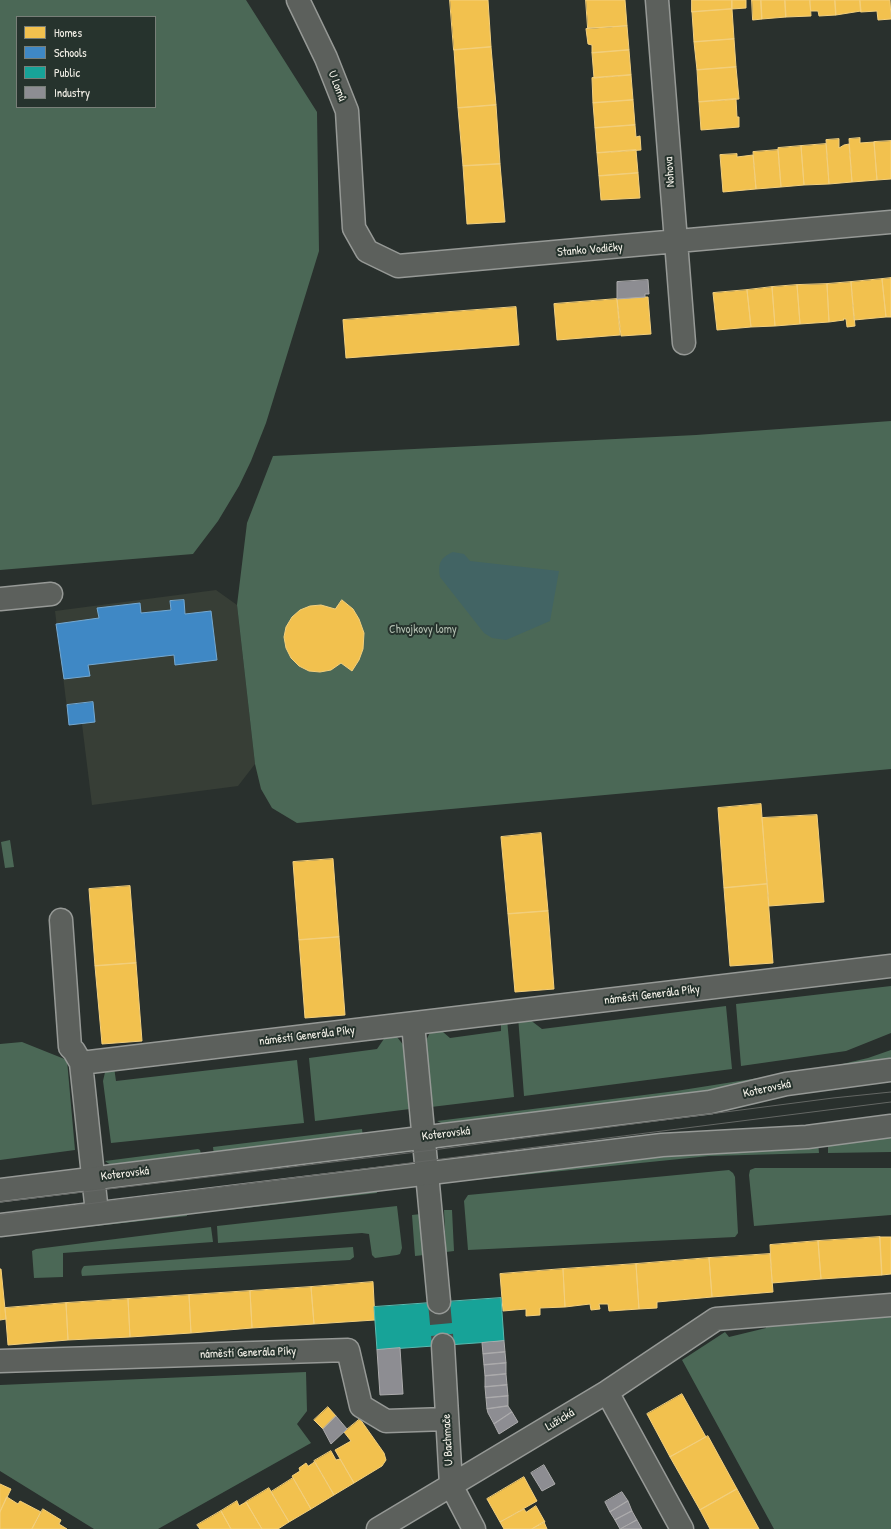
<!DOCTYPE html>
<html>
<head>
<meta charset="utf-8">
<style>
  body { margin:0 }
  #map { position:relative; width:891px; height:1529px; overflow:hidden; background:#29302d; font-family:"Patrick Hand",sans-serif }
  canvas { display:block }
  .legend { position:absolute; left:16px; top:16px; width:140px; height:92px; box-sizing:border-box; background:#26332d; border:1px solid #787f78; margin:0; padding:5px 7px; list-style:none; font-size:12px; color:#f4f1e8 }
  .legend li { display:flex; align-items:center; gap:8px; height:20px }
  .legend b { width:20px; border:1px solid #787f78 }
</style>
</head>
<body>
<div id="map">
<canvas width="891" height="1529"></canvas>
<ul class="legend">
<li><b style="height:11px;background:#f2c14e"></b>Homes</li>
<li><b style="height:11px;background:#3f88c5"></b>Schools</li>
<li><b style="height:11px;background:#17a398"></b>Public</li>
<li><b style="height:11px;background:#8d8d92"></b>Industry</li>
</ul>
</div>
<script>
const g = document.querySelector('canvas').getContext('2d');
g.lineJoin = 'round';
function fill(path, color) { g.fillStyle = color; g.fill(path, 'evenodd'); }
function trace(path, color, width, dash) { g.strokeStyle = color; g.lineWidth = width; g.lineCap = dash ? 'butt' : 'round'; g.setLineDash(dash || []); g.stroke(path); }
function drawText(font, color, halo, rows, align = 'center') {
  g.font = font + ' "Patrick Hand",sans-serif'; g.lineWidth = 4; g.setLineDash([]); g.textBaseline = 'middle'; g.strokeStyle = halo; g.fillStyle = color; for (const [text, x, y, turn = 0] of rows) {
    g.save(); g.translate(x, y); g.rotate((+turn || 0) * Math.PI / 180); g.textAlign = isNaN(turn) ? turn : align; if (halo) g.strokeText(text, 0, 0); g.fillText(text, 0, 0); g.restore();
  }
}
const built = new Path2D(`
  M216,590L237,605L255,764L238,786L92,805L82,724L69,725L55,611Z`);
const green = new Path2D(`
  M0,0H246L317,112L319,251L266,423L251,461L239,486L218,521L193,554L0,570ZM17,17H155V107H17Z
  M891,421V769L297,823L272,808L261,789L255,764L237,605L247,523L273,456L696,435Z
  M10,840L14,867L5,868L1,842Z
  M891,986V1033L846,1051L741,1066L736,1004Z
  M726,1006L732,1069L524,1096L518,1016H525L542,1029Z
  M507,1019L514,1097L431,1107L425,1043L431,1030L436,1026L450,1038L501,1031V1020Z
  M388,1033L397,1037L405,1047L410,1109L315,1121L309,1058L377,1049Z
  M22,1042L67,1060L75,1150L0,1160V1044Z
  M891,1050V1062L821,1069L868,1058Z
  M297,1060L304,1123L111,1143L103,1081L106,1068L114,1067L116,1081Z
  M809,1070L704,1097L443,1124L437,1121L676,1091Z
  M362,1129L363,1138L214,1156L213,1147Z
  M891,1133V1152L828,1153V1140Z
  M818,1141L819,1153L709,1156L453,1182L458,1177L468,1173Z
  M198,1149L200,1150L202,1158L112,1166L105,1161Z
  M755,1168H891V1215L754,1226L749,1175L750,1170Z
  M729,1170L733,1173L735,1177L738,1233L735,1237L468,1250L464,1201L468,1195Z
  M375,1184L377,1193L228,1210L227,1203Z
  M397,1206L402,1248L400,1254L397,1255L375,1258L372,1255L369,1234L362,1233L218,1243L217,1226Z
  M186,1208L187,1216L31,1233L30,1228Z
  M444,1210H452L454,1251L446,1252Z
  M421,1214L424,1255L415,1256L412,1215Z
  M211,1227L213,1242L63,1253V1277L34,1278L32,1251L36,1249Z
  M353,1247L354,1257L350,1260L82,1276C81,1271 81,1270 84,1266Z
  M891,1313V1529H774L682,1360L725,1332L729,1337L766,1328V1320Z
  M306,1372L307,1411L297,1424L311,1443L158,1529H94L0,1471V1385Z`);
const water = new Path2D(`
  M453,552L464,554L470,561L559,571L550,621L506,640L492,638L484,633L440,577C438,563 440,558 453,552Z`);
const homes = new Path2D(`
  M450,0H488L491,47L454,50Z
  M586,0H625L627,26L588,28Z
  M692,0H732V9L692,12Z
  M732,0H746V8L732,9Z
  M752,0H761L762,19L753,20Z
  M761,0H785L786,17L762,19Z
  M785,0H810L811,16L786,17Z
  M810,0H835L836,15L819,16L818,11H811Z
  M835,0H860L861,11L836,15Z
  M860,0H890L891,19L878,20L877,11L861,12Z
  M732,9L734,39L694,42L692,12Z
  M627,26L629,50L592,53V45L588,44L586,29Z
  M734,39L736,67L697,70L694,42Z
  M491,47L496,105L458,108L454,50Z
  M629,50L631,75L594,78L592,53Z
  M736,67L739,99L699,102L697,70Z
  M631,75L633,100L593,103L592,78Z
  M736,99L737,117H739V127L701,130L699,102Z
  M633,100L635,125L595,128L593,103Z
  M496,105L500,164L463,166L458,108Z
  M635,125L636,137L640,136L641,150L597,153L595,128Z
  M860,138V143L874,142L877,180L852,182L849,139Z
  M839,139V148L844,145L849,144L852,182L829,184L826,140Z
  M891,141V179L877,180L874,142Z
  M826,144L829,184L804,185L801,146Z
  M801,146L804,185L781,187L778,148Z
  M636,150L638,173L599,176L597,153Z
  M778,150L781,187L756,189L753,152Z
  M737,154V157L753,155L756,189L723,192L720,155Z
  M500,164L505,222L467,224L463,166Z
  M638,173L640,198L601,200L599,176Z
  M891,278V317H886L882,279Z
  M882,279L886,317L854,320L851,282Z
  M851,282L855,326L847,327L846,319H843L844,320L829,322L827,284Z
  M827,284L829,322L800,324L797,285Z
  M797,285L800,324L775,326L772,287Z
  M772,287L775,326L751,327L747,290Z
  M747,290L751,327L717,330L713,293Z
  M645,297H648L651,334L621,336L617,299Z
  M617,299L620,335L557,340L554,304Z
  M516,307L519,345L346,358L343,320Z
  M342,600L353,609L359,619L364,633L363,649L359,660L352,671L341,663L331,670L320,672L309,671L299,666L291,658L286,648L284,637L286,627L292,617L300,610L310,606L321,605L335,609Z
  M761,804L767,884L724,888L718,808Z
  M817,815L824,902L769,906L762,818Z
  M541,833L548,911L508,914L501,837Z
  M333,859L339,937L299,940L293,862Z
  M767,884L773,963L730,966L724,888Z
  M130,886L136,963L95,966L89,889Z
  M548,911L554,989L515,992L508,914Z
  M339,937L345,1015L305,1018L299,940Z
  M136,963L142,1041L102,1044L95,966Z
  M880,1237H891V1274L882,1275Z
  M880,1237L882,1275L821,1279L818,1241Z
  M818,1241L821,1279L772,1283L770,1245Z
  M770,1254L773,1292L712,1297L709,1258Z
  M709,1258L712,1297L657,1302V1308L639,1309L636,1264Z
  M636,1264L639,1309L609,1311L608,1304H599L600,1309L591,1310L590,1304L565,1307L563,1269Z
  M0,1269H1L6,1319L0,1320Z
  M563,1269L565,1307L540,1308V1315L526,1316V1309L503,1311L500,1274Z
  M373,1282L375,1320L314,1324L311,1287Z
  M311,1287L314,1324L252,1328L250,1291Z
  M250,1291L252,1328L191,1333L189,1295Z
  M189,1295L191,1333L130,1337L128,1299Z
  M128,1299L130,1337L68,1340L66,1303Z
  M66,1303L68,1340L8,1345L5,1308Z
  M682,1394L706,1437L670,1457L647,1414Z
  M328,1407L336,1416L323,1429L314,1420Z
  M360,1419L384,1453L386,1460L382,1466L354,1483L335,1450L351,1441L344,1432Z
  M708,1436L737,1489L700,1510L670,1457Z
  M331,1451L336,1460L340,1459L354,1483L334,1495L314,1461Z
  M315,1462L334,1495L311,1509L292,1476L300,1471L299,1468L306,1463L308,1466Z
  M524,1477L537,1501L500,1522L487,1499Z
  M293,1478L311,1509L289,1522L271,1492Z
  M0,1484L11,1489L0,1512Z
  M269,1488L289,1522L278,1529H262L246,1502Z
  M737,1489L759,1529H710L700,1510Z
  M7,1497L18,1504L20,1501L41,1512L32,1529H0V1512Z
  M237,1501L239,1506L246,1502L262,1529H231L221,1511Z
  M536,1506L545,1522L532,1529H504L500,1522L524,1509L526,1512Z
  M43,1509L61,1520L59,1524L67,1529H32Z
  M221,1511L231,1529H200L197,1525Z
  M544,1522L547,1529H532Z`);
const schools = new Path2D(`
  M184,600L185,614L211,611L217,660L175,665L174,655L88,665L90,676L64,679L56,624L99,618L97,608L140,603L141,613L171,610L170,601Z
  M93,702L95,722L69,725L67,705Z`);
const public = new Path2D(`
  M501,1298L504,1341L377,1350L374,1307Z`);
const industry = new Path2D(`
  M648,280L649,294H645V297L617,299V282Z
  M504,1341L505,1352L483,1354L482,1343Z
  M400,1348L403,1394L380,1395L377,1350Z
  M505,1352L506,1363L484,1365L483,1354Z
  M506,1363V1374L485,1376L484,1365Z
  M506,1374L507,1385L485,1387V1376Z
  M507,1385L508,1396L486,1398L485,1387Z
  M508,1396V1406L487,1409L486,1398Z
  M508,1406L512,1412L494,1424L488,1413L487,1409Z
  M512,1412L518,1422L499,1434L494,1424Z
  M336,1416L347,1429L331,1444L323,1429Z
  M544,1465L555,1484L542,1491L531,1473Z
  M622,1492L628,1501L610,1512L605,1502Z
  M628,1501L632,1511L615,1520L610,1512Z
  M632,1511L637,1520L620,1529L615,1520Z
  M637,1520L642,1529H621Z`);
const minorTunnel = new Path2D(`
  M439,1302L443,1345`);
const minor = new Path2D(`
  M298,0L326,58L347,111L354,228L367,251L398,266L891,222
  M657,0L684,343
  M0,599L51,594
  M61,920L70,1047L74,1051L81,1063L97,1213
  M413,1024L439,1302
  M81,1063L891,966
  M443,1345L451,1485L474,1529
  M0,1361L348,1350L361,1406L386,1421L447,1419
  M607,1392L682,1529
  M378,1529L607,1392L716,1319L891,1305`);
const tertiary = new Path2D(`
  M0,1190L710,1102L786,1084L891,1070
  M0,1225L662,1145L807,1137L891,1126`);
const tram = new Path2D(`
  M0,1202L425,1151L833,1098L891,1092
  M0,1215L891,1102`);
const streetNames = [
  ["U Lomů",337,86,69],
  ["Nohova",670,172,-94],
  ["Stanko Vodičky",590,250,-5],
  ["náměstí Generála Píky",652,995,-7],
  ["náměstí Generála Píky",307,1036,-7],
  ["Koterovská",767,1089,-12],
  ["Koterovská",446,1134,-7],
  ["Koterovská",125,1174,-7],
  ["náměstí Generála Píky",248,1353,-2],
  ["Lužická",560,1420,-31],
  ["U Bachmače",448,1440,-93]
];
const parkNames = [
  ["Chvojkovy lomy",423,630]
];
fill(built, '#373e36');
fill(green, '#4b6856');
fill(water, '#426464');
fill(homes, '#f2c14e');
trace(homes, '#f3cf7c', 1);
fill(schools, '#3f88c5');
trace(schools, '#75a8d0', 1);
fill(public, '#17a398');
trace(public, '#59bab0', 1);
fill(industry, '#8d8d92');
trace(industry, '#acabac', 1);
trace(minorTunnel, '#474d49', 22, [22, 11]);
trace(minor, '#969996', 25);
trace(tertiary, '#969996', 25);
trace(minor, '#5c605c', 22);
trace(tertiary, '#5c605c', 22);
trace(tram, '#646764', 1);
drawText('12px', '#f4f1e8', '#26332d', streetNames);
drawText('12px', '#b2beb0', '#26332d', parkNames);
</script>
</body>
</html>
